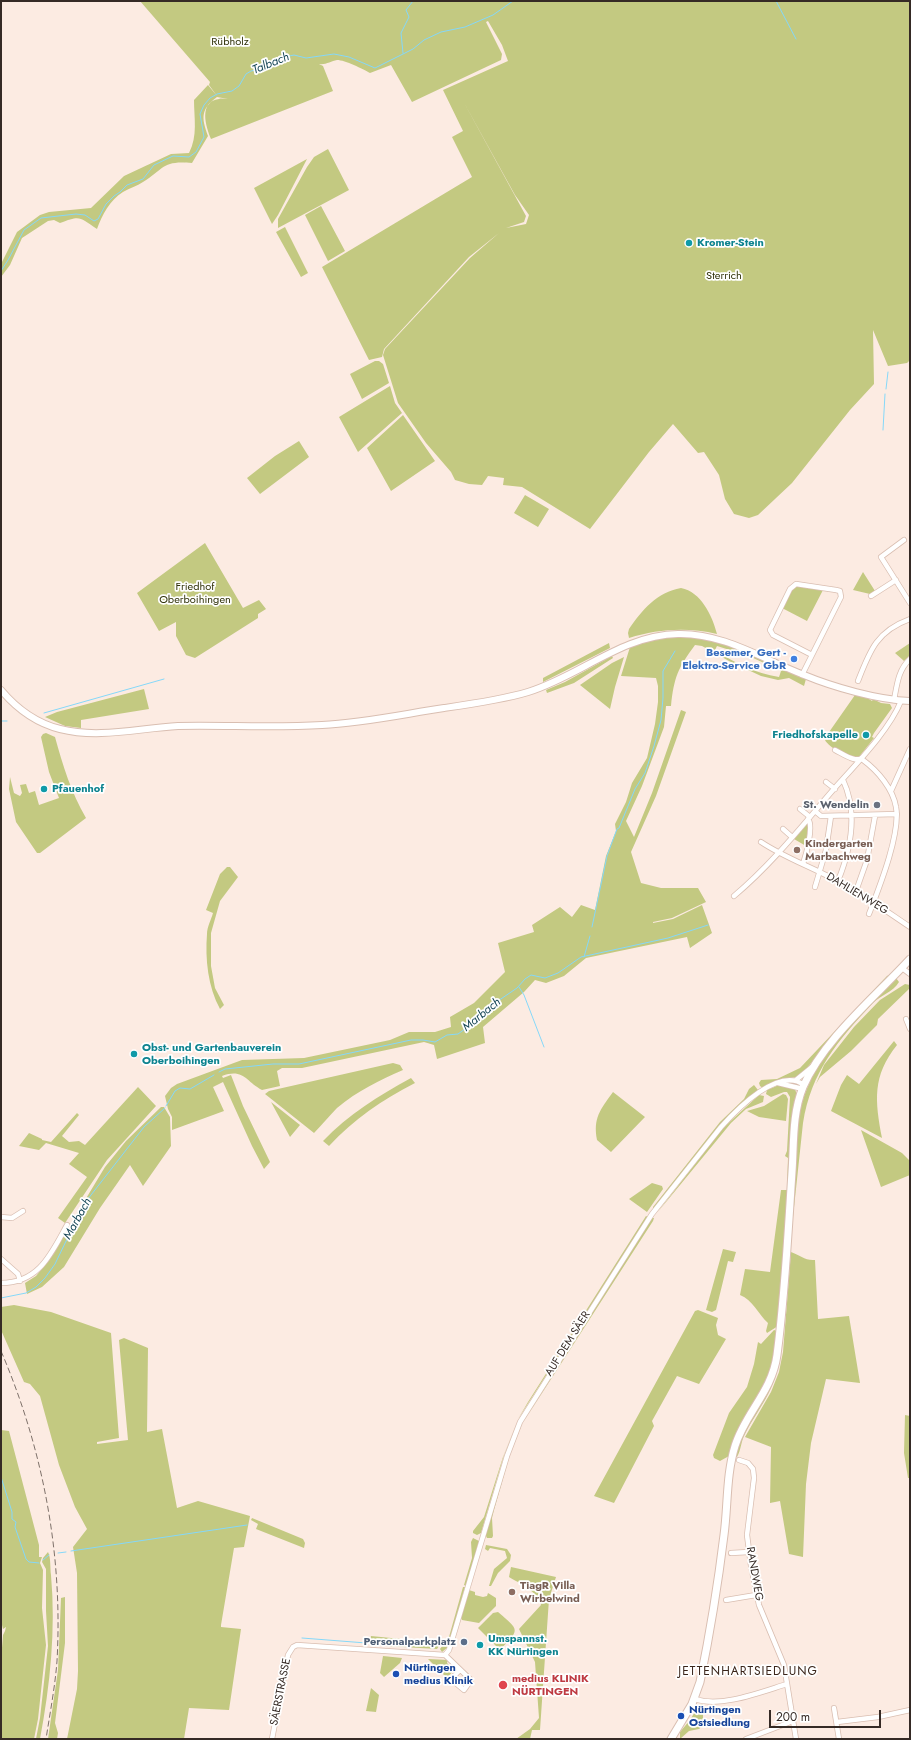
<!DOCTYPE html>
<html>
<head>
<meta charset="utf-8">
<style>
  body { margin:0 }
  #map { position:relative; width:911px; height:1740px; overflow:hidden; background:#fcebe2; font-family:Jost,sans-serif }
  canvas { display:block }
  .frame { position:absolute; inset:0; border:2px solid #352a25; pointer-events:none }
  .scale { position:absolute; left:769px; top:1710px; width:112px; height:18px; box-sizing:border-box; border:2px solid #352a25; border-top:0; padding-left:5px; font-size:12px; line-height:14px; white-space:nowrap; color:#352a25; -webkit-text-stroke:3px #fff; paint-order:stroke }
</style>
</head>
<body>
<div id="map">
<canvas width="911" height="1740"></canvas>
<div class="frame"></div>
<div class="scale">200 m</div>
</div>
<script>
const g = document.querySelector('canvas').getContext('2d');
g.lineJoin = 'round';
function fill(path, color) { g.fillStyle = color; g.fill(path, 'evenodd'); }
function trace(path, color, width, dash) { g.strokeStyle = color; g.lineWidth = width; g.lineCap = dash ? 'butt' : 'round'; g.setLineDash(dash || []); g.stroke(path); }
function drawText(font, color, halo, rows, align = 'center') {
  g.font = font + ' Jost,sans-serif'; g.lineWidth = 3.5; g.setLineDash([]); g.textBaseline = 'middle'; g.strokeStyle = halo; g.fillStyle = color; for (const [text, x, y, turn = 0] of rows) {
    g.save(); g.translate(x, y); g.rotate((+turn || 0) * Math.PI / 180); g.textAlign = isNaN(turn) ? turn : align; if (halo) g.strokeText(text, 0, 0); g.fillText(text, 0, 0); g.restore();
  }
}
const green = new Path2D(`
  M140,1H910V360L907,363L888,366L873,330L874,384L850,410L792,483L758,515L749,518L734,514L725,499L719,475L704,452L698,453L673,424L649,452L590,529L522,487L503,485L504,478L488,476L482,485L469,484L455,480L451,472L426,443L398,403L383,355L385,349L470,258L499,233L469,257L384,349L382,357L369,360L322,267L472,177L452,137L463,131L443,90L508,61L502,45L488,21L486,22L502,54L501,60L412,102L391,65L370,73C363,69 345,60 337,60C331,61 326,65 319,64L323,66L333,91L211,139C206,127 198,102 219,99C221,98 225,99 228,99L217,97C201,109 201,117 208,136L192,163C162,160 164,169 143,182C137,186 130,188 123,192C110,200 102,215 97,229C79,217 81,215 60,223L54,220L48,221L22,238L10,265L1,277V264L17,232L40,215L49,212L91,208L124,176L171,154L189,153C198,136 194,118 194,100L208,85L217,96L209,85L210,82ZM462,99L515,195L529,215L526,224L506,228L524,222L526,216Z
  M328,149L349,190L278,228V219L307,167L314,157Z
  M307,159L278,215L272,224L254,188Z
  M321,206L345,251L328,261L305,215Z
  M285,227L308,273L301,277L276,232Z
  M375,361H379L383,364L389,383L362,399L350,374Z
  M390,386L395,403L402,413L358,452L339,417Z
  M403,415L435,461L391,491L367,448Z
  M299,441L309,457L260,494L247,478L275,456Z
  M525,495L549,509L538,527L514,513Z
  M205,543L243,608L259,600L266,609L258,614V618L195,658L186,655L176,636V622L159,631L137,593Z
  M863,572L875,591L870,594L853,590Z
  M796,586L823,590L807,621L782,608L791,590Z
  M681,588C701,592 712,615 717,634C687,627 658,629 629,638L628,633L629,629C642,610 657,592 681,588Z
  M681,636L715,640L806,679L804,686L789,678L778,680L761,676L729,661L702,646L695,645C678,668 674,677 671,706H666L664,727L642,786L626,821L634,837L652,793L681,710L686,712L656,796L631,852L641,883L661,888H698L706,902L672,918L653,922V923L673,919L702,905L712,933L690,948L687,937L586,958L564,976L546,983L535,980L524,992L483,1027L485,1043L437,1059L434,1045L424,1042L302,1068H282L277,1071L280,1086L262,1090C246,1082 244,1068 222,1076L223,1078L231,1075L243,1106L270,1162L264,1169L252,1146L223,1082L213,1087L224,1111L172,1130V1117L168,1109L165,1096L171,1088L177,1084L242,1060L304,1058L390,1040L409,1032H435L451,1027L450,1017L474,1003L505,972L498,943L534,932L532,925L560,907L572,917L581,905L595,910L606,856L616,831L615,824L626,802L632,783L647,758L655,724L658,702V686L656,678L621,676L630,647L649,640ZM717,646L749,656L781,671L779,677C755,673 735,663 715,650Z
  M609,643L610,648L543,682V678Z
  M910,643V655L904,661L895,653Z
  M612,656L613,658L574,683L547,693L546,690L565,682Z
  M624,657L615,687L610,709L580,685L612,663Z
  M144,689L149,709L81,720V728L65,726L45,717L57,712Z
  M855,695L870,697L869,699L872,701L873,699L881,703L890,704L892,708L874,733L872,737L874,738L859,757C850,759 829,748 825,740L827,735Z
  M46,733L55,737C63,766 71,792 86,818L40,853H37L16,822L9,789L10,777L14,793L20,796L22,793L20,785L26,784L29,793L35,791L39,805L59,798L49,772L41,737L43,734Z
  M807,824L809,825L806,846L794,839Z
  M227,867H230L238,877L220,901L211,933V966L215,988L224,1005L220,1009C208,987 205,959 207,934C207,927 211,920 213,913L206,910L220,874Z
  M891,974L829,1042L806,1069L797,1077L782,1079L763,1088L760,1086L759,1083L761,1080L777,1079L800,1068L887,976Z
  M896,978L899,982C893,992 881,995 873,1003C838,1040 811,1072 803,1123L790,1245C791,1218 793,1191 795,1163C797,1137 797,1110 808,1086C827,1043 863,1011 896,978Z
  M905,984L910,985V988L878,1019L877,1025L851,1051L820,1077L816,1084L824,1065L854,1027L880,1000Z
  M894,1041L897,1045C872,1076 875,1101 882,1138L831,1111L841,1085L847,1075L859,1084Z
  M393,1063L400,1065L403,1070C380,1080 357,1091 337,1108C329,1116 322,1125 314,1133L265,1094L269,1091Z
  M411,1078L415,1083C382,1100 354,1119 329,1146L323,1141C349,1114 378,1096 411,1078Z
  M754,1085L758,1090L741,1105L653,1209V1207L720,1122L744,1099L749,1089Z
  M779,1085L795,1089L797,1095L789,1185L787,1187L788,1158L785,1156L787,1151L790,1097L787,1092H784L771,1097L766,1094L767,1090Z
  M138,1087L156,1106L107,1160L65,1223L58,1218L87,1177L69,1164L79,1153L46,1143L39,1150L19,1146L29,1133L42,1139V1140L51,1142L77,1113L79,1115L62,1136L69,1142L79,1141L85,1145Z
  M613,1092L645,1117L611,1152L597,1140C593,1118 600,1110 613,1092Z
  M783,1094L786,1095L788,1099L786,1121L759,1117L747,1111L764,1106Z
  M759,1095L764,1096L763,1102L746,1109L731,1123L657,1213L722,1129Z
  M271,1102L300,1125L290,1137Z
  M161,1107H164L170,1117L171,1146L143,1186L130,1165L100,1208L64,1267L42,1287L27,1294L25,1283L36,1276L47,1263L105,1167L126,1141Z
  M861,1130L902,1153L910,1161V1175L881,1187Z
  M652,1183L662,1186L663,1189L647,1212L629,1199Z
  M781,1190H788L778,1326L767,1333L766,1331L768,1323C758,1314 753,1300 740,1295L745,1269L770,1272Z
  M646,1216L648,1217L518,1419L528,1402Z
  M652,1218H654L653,1221L524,1421Z
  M723,1249L736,1252L733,1262L728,1261L716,1310L712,1312L706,1310Z
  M791,1252C800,1255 805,1261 815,1260L818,1319L849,1316L860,1383L826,1379L811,1443L806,1484L803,1557L789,1554L780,1501L770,1503L771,1447L745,1437L771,1392L779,1372L783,1352Z
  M14,1305L51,1312L111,1333L119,1438L97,1442V1444L128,1440L119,1340L124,1338L148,1348L147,1432L162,1429L177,1508L198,1501L250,1516L244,1547L234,1548L221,1625V1627L241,1629L229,1710L189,1708L184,1739H67L77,1689L78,1671L77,1573L73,1547L87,1529L75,1507L59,1465L40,1396L30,1384L24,1382L1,1330V1307Z
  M698,1310L718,1318L716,1325L718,1335L726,1339L699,1384L677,1376L652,1421L654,1426L614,1503L594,1496L695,1311Z
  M784,1322C782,1345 781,1367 771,1388C764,1404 753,1418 745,1434C741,1441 741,1450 737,1457H735L742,1434L761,1403Z
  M774,1330L777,1331L773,1361L768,1378L729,1456L720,1461L714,1458L713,1455L729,1413L747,1387L754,1364L758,1342L761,1344Z
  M905,1415L910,1416V1478H908L904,1453Z
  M517,1422L504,1455L481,1533L477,1535L473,1533V1531L484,1517L503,1457Z
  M522,1424L510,1454L494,1510L492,1518L493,1536L492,1538H487L485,1534L509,1453Z
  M1,1430L9,1431L39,1545V1557H42L40,1563L43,1570L42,1608L46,1645L38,1719L34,1739H2L1,1660L3,1635L5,1631L6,1627L3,1629L1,1621Z
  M252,1518L303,1539L305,1543L304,1548L256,1529L258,1524L251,1520Z
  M473,1538L479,1541L466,1586L464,1585L472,1558L471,1542Z
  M486,1545L507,1549L511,1555L510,1561L498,1573L491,1586H489L494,1569L507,1558L505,1551L490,1548L488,1551L485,1549Z
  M48,1552C51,1557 50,1568 51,1575C56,1630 50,1686 40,1739H36L40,1718L48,1646L46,1611V1569L42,1562L43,1558Z
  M511,1567L556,1577L549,1599L540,1730H532L530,1739H516L530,1729L539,1718L535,1662L519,1629L541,1605C539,1592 519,1583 509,1577Z
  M463,1587H465L448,1647L442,1652L440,1649L449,1637Z
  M469,1590L475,1592V1595L483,1597L487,1596L488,1593L496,1598V1606L479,1623L462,1620L461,1618Z
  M65,1597V1643L55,1723L58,1733L57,1739H48L58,1670L61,1598Z
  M498,1612C520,1631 520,1629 500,1650L478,1628L493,1613Z
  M371,1636L441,1643L437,1649L369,1645Z
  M383,1656L402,1658L400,1663L384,1677L380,1673Z
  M428,1659L448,1660L447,1663L454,1670L447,1678Z
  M371,1688L379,1695L376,1712L366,1711Z
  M703,1704V1726L699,1729L689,1731L680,1739V1732L690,1720L699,1705Z`);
const stream = new Path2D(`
  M776,1L796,39
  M403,53L401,33L409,17L406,10L413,1
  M1,271L8,260L24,230L41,218L76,214L85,215L94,221L98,219L106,204L114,196L120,192L127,185L143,179L154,165L173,156L189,157L196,152L204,137L200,114L204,105L210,98L217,94L232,91L239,86L246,74L251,71L269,67L285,57L294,55L306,58L334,54L349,57L375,68L413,49L424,40L441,32L465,27L493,15L513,1
  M886,389L888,372
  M883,430L885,394
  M44,713L164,679
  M1,721H7
  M592,927L607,856L617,829L619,828L635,789L645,773L654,746L661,720L663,698V671L675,651
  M584,957L590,936
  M519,987L524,995L544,1047
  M219,1072L225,1069L273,1064H299L411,1040H423L435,1042L447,1035L458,1034L476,1021L489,1007L517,988L525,979L531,975L545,978L558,973L581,957L668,938L708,925
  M166,1106L175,1091L180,1088L190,1089L214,1075
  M1,1298L26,1293L36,1287L45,1278L55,1264L84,1204L144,1127L165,1108
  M1,1477L12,1512V1519L16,1522L15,1527L26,1559L29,1562L39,1563
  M71,1551L247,1525
  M58,1553L66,1552
  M43,1560L49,1555
  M302,1638L366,1643
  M371,1643L395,1645`);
const street = new Path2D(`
  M904,540L881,557L910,603
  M871,596L896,580
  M802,675L841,597L840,591L836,590L796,584L790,589L770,630L773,635L812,655
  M858,681C870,650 877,631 910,619
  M894,700C897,685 898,670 910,659
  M835,750C841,753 848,758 854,759C858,760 860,758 863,760C878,771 893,789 896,807C901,833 879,888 869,914
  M826,782L835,789
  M891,791L910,749
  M800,809L810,817
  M815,811L821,816L897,814
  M783,829L792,837
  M761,842C785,858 812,867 837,881C863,894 886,911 910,927
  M803,864C806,855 814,826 808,819
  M838,881C851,849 858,812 843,780
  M815,887L826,850L831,816
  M856,891L867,860L875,816
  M734,896C771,865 802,826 833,790C855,765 889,731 901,701
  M902,968L910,974
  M906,1019L910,1029
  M796,1080L812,1067
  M778,1083L803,1089
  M1,1217L12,1218L23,1211
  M1,1259L18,1274L20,1281
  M1,1283C39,1283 51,1254 67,1225
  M739,1460L748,1463L753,1469L754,1478L747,1535L751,1566L759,1605L784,1665L796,1739
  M731,1553L749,1552
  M726,1600L756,1595
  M445,1655L449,1650L507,1456L520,1422L652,1214L721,1127C737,1109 779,1066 804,1085
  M695,1699C721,1708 761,1692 787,1684
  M834,1708L839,1739
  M837,1722L878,1717L910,1710
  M272,1739L288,1655L293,1647L297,1645L445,1655L471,1680L464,1690L452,1680V1678L460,1670
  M746,1739L793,1721`);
const secondary = new Path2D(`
  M1,690C17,709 36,723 60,729C99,739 139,728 178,726C226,725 274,728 322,725C363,723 404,714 444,708C472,704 501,700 528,692C580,676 622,635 678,634C724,633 762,659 804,675C833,687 878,700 910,701`);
const primary = new Path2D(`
  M671,1739L692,1704L700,1682C710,1633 718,1584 724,1535C728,1506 726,1475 735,1446C745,1413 772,1392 777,1355C785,1295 788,1233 792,1172C794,1144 792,1114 803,1087C823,1040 875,997 910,959`);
const rail = new Path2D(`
  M1,1351C43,1449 63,1554 57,1661C55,1687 50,1713 46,1739`);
const markers = [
  [689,243,4,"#0f9aa8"],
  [794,659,4,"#3f7fe0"],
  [866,735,4,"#0f9aa8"],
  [44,789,4,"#0f9aa8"],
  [877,805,4,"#6b7280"],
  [797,850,4,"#8d6e63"],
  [134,1054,4,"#0f9aa8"],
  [512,1592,4,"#8d6e63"],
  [464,1642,4,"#5c6f8a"],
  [480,1645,4,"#0f9aa8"],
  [396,1674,4,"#1a4fb4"],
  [503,1685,5,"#e0444e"],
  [681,1716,4,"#1a4fb4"]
];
const parkNames = [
  ["Rübholz",230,42],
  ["Sterrich",724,276],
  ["Friedhof",195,587],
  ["Oberboihingen",195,600]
];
const cultureNames = [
  ["Kromer-Stein",697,243],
  ["Friedhofskapelle",858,735,"right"],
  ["Pfauenhof",52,789],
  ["Obst- und Gartenbauverein",142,1048],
  ["Oberboihingen",142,1061],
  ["Umspannst.",488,1639],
  ["KK Nürtingen",488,1652]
];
const shopNames = [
  ["Besemer, Gert -",786,653],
  ["Elektro-Service GbR",786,666]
];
const worshipNames = [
  ["St. Wendelin",869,805]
];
const educationNames = [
  ["Kindergarten",805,844],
  ["Marbachweg",805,857],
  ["TiagR Villa",520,1586],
  ["Wirbelwind",520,1599]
];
const streetNames = [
  ["DAHLIENWEG",857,894,31],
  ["AUF DEM SÄER",568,1344,-58],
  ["RANDWEG",754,1574,80],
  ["SÄERSTRASSE",281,1692,-79]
];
const serviceNames = [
  ["Personalparkplatz",456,1642]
];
const transitNames = [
  ["Nürtingen",404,1668],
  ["medius Klinik",404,1681],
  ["Nürtingen",689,1710],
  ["Ostsiedlung",689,1723]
];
const healthNames = [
  ["medius KLINIK",512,1679],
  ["NÜRTINGEN",512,1692]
];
const waterNames = [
  ["Talbach",271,64,-22],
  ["Marbach",482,1015,-39],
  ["Marbach",78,1219,-61]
];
const neighbourhoodNames = [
  ["JETTENHARTSIEDLUNG",748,1672]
];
fill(green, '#c3c981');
trace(stream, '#85d8f9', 1);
trace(street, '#d9beb1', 6);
trace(secondary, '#d9beb1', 8);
trace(primary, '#d9beb1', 9);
trace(street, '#fff', 4.5);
trace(secondary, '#fff', 6);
trace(primary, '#fff', 7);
trace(rail, '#7d7069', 1, [6, 3]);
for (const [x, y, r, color] of markers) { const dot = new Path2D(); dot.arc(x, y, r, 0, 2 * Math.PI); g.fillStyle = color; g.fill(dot); trace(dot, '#fff', 1.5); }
drawText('11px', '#303209', '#fff', parkNames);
drawText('bold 11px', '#0d838f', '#fff', cultureNames, 'left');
drawText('bold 11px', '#366cbe', '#fff', shopNames, 'right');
drawText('bold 11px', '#5b616d', '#fff', worshipNames, 'right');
drawText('bold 11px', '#785e54', '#fff', educationNames, 'left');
drawText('11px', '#352a25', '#fff', streetNames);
drawText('bold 11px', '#4e5e75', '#fff', serviceNames, 'right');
drawText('bold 11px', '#164399', '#fff', transitNames, 'left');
drawText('bold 11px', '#be3a42', '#fff', healthNames, 'left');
drawText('italic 12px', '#154556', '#fff', waterNames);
g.letterSpacing = '1px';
drawText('12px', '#3a251a', '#fff', neighbourhoodNames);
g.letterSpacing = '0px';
</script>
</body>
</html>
